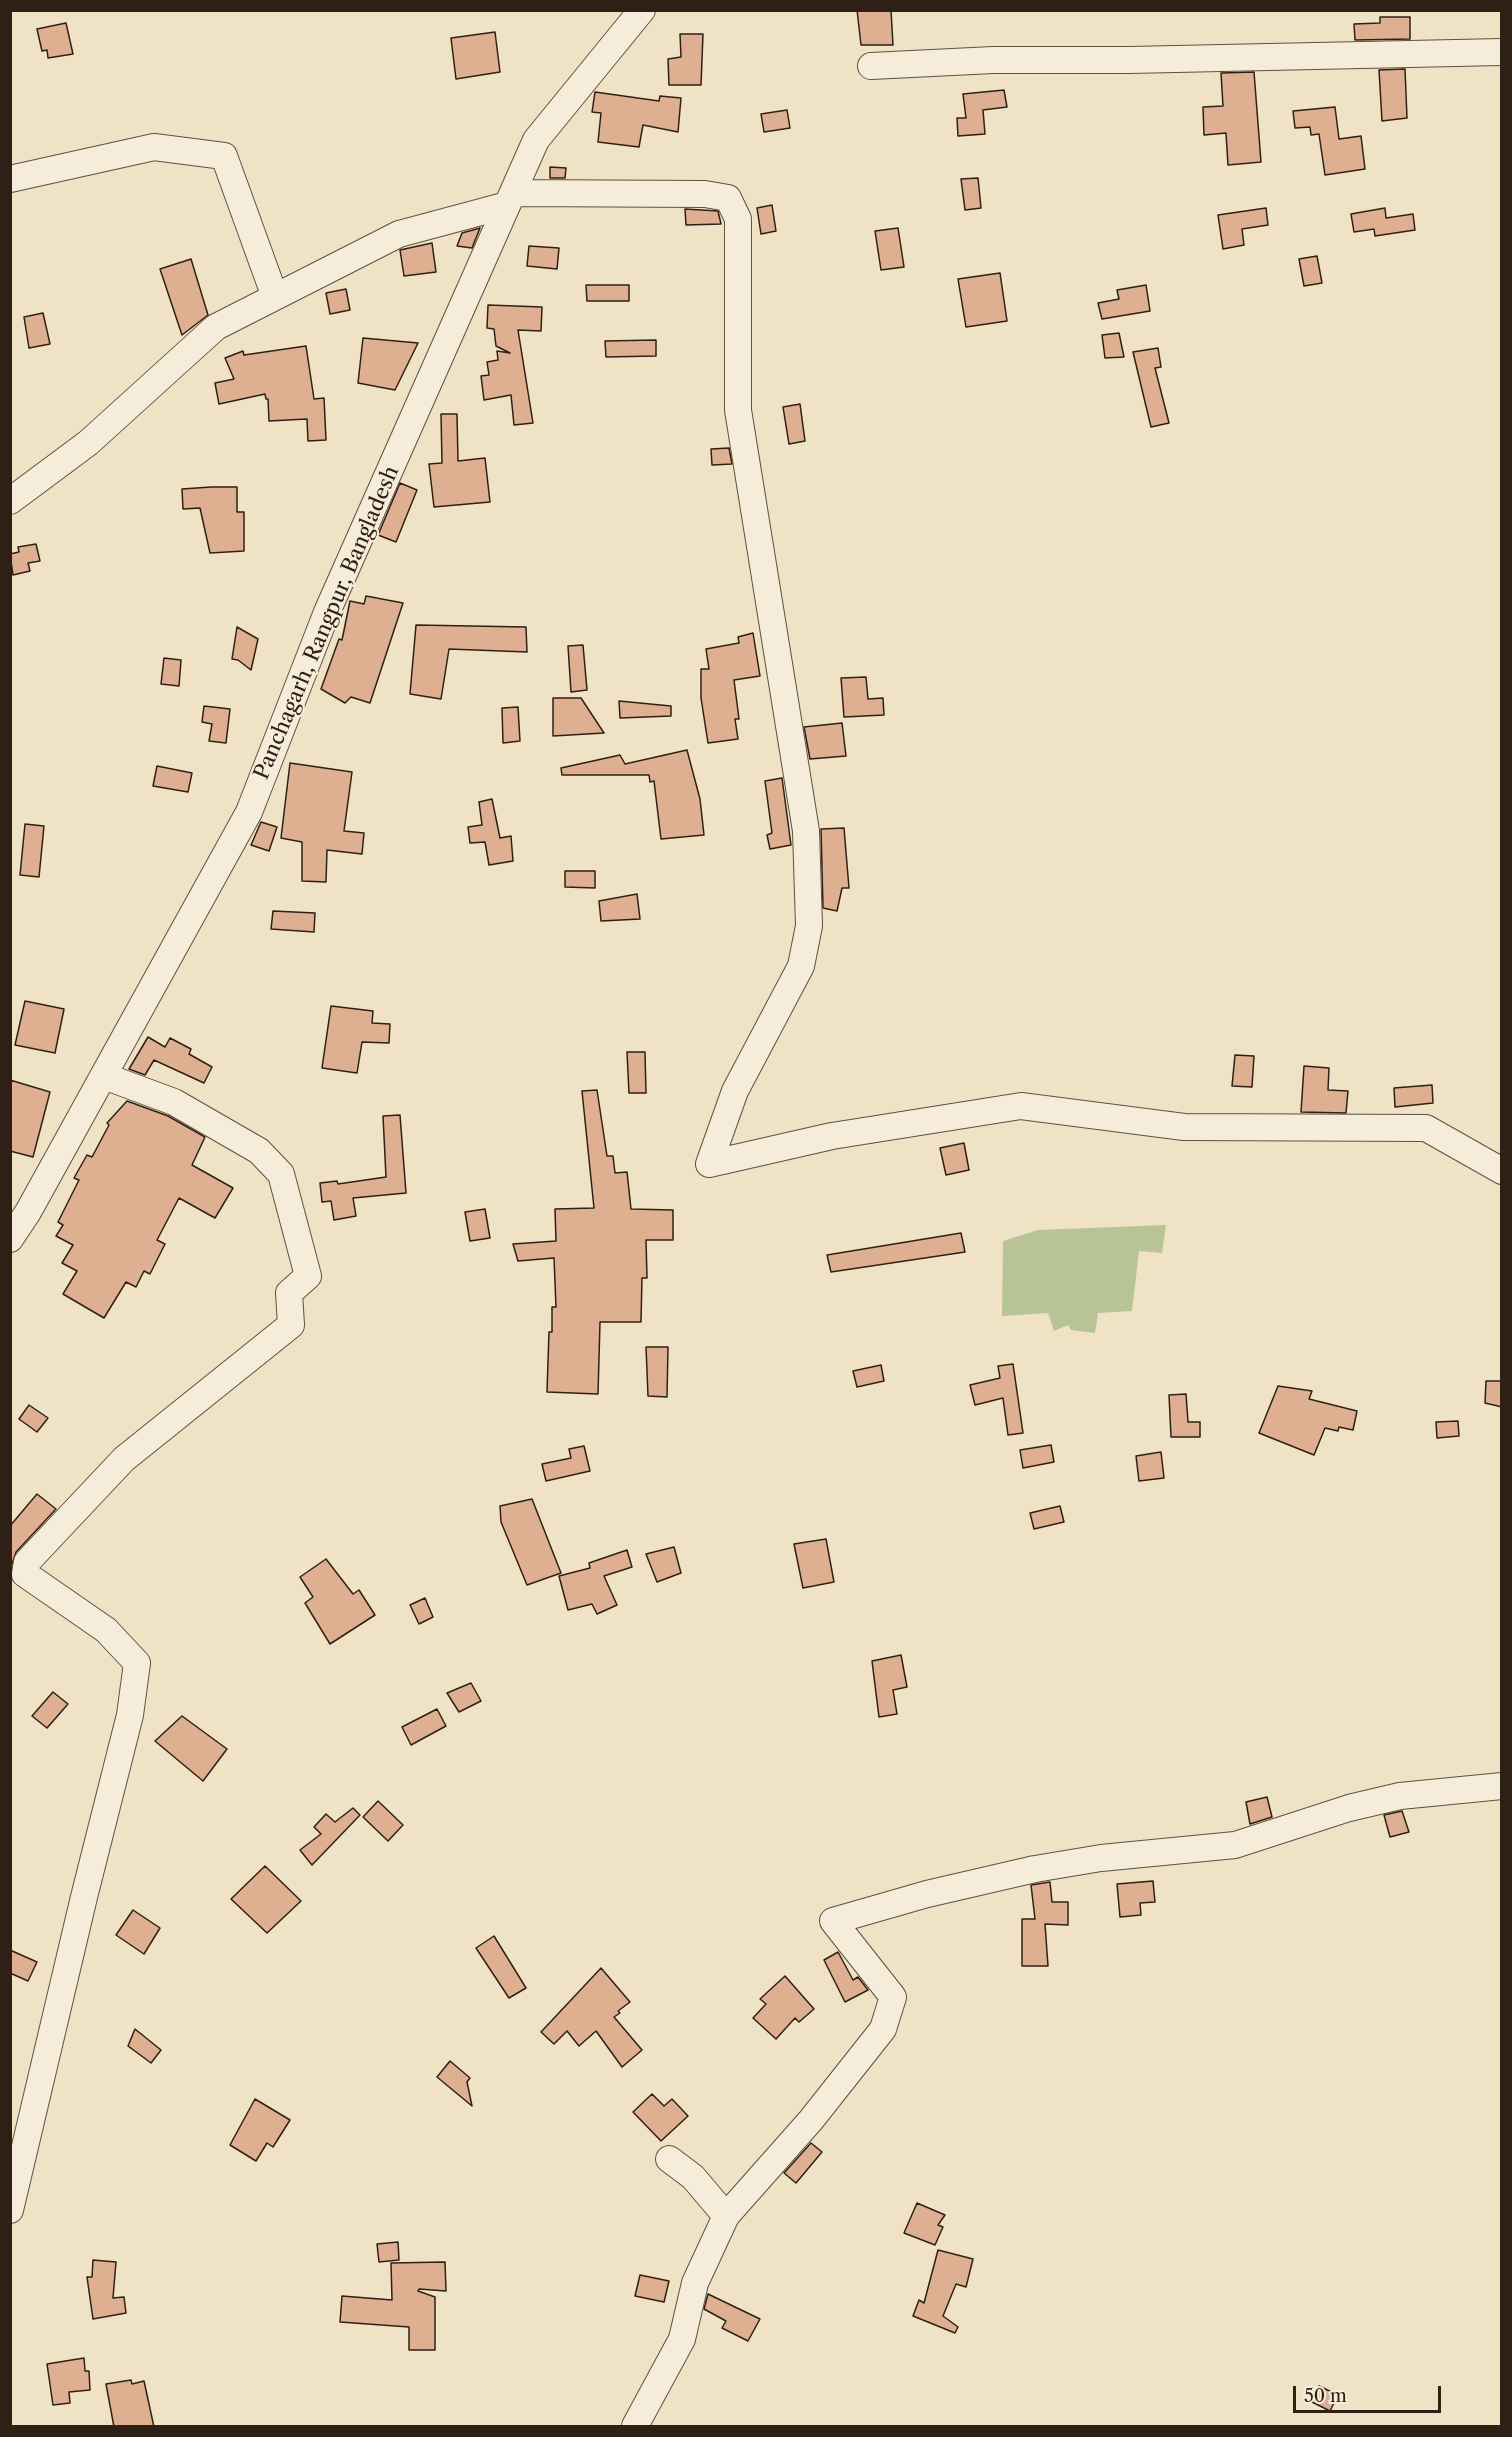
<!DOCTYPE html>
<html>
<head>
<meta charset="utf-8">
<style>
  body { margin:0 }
  #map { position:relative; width:1512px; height:2437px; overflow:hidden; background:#f0e2c5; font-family:"Libre Caslon Text",serif }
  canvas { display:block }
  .frame { position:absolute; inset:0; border:12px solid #2f2015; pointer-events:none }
  .scale { position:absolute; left:1293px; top:2386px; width:148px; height:27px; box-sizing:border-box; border:3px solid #2f2015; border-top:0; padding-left:8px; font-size:18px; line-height:21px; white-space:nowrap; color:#2f2015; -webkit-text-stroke:4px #f5ecd9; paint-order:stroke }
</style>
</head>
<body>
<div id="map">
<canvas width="1512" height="2437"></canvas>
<div class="frame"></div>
<div class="scale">50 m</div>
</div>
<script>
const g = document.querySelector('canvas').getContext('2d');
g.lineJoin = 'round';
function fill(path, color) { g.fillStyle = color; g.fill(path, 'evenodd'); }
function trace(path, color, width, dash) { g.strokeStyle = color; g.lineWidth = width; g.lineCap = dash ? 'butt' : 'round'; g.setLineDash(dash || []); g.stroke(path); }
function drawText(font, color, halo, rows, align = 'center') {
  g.font = font + ' "Libre Caslon Text",serif'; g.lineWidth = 4.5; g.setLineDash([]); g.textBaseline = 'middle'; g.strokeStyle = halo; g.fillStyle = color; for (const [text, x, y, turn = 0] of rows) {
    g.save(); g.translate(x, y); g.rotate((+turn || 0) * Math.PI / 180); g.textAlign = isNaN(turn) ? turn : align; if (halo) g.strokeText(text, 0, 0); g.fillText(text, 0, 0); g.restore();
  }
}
const green = new Path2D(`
  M1166,1225L1162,1253L1139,1251L1132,1311L1098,1313L1095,1333L1071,1330L1068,1325L1054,1331L1048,1313L1002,1316L1003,1241L1038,1230Z`);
const building = new Path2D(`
  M857,10H891L893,45H861Z
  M1380,17H1410V39L1355,40L1354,24L1380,23Z
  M66,23L73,54L48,58L47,50L42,51L37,29Z
  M495,32L500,72L456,79L451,38Z
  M680,34H703L701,85H669L668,59L681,57Z
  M1405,69L1407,118L1382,121L1379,70Z
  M1254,72L1261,162L1228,165L1226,133L1204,135L1203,107L1223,106L1221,73Z
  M1004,90L1007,107L983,110L985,134L958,136L957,118H966L963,94Z
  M595,92L659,101L660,96L681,98L678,132L643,125L639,147L598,142L601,113L592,112Z
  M1335,107L1339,139L1361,136L1365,169L1325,175L1319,134L1311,135L1310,127L1295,128L1293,111Z
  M787,110L790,128L764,132L761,114Z
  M550,167L566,168L565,178H550Z
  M978,178L981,208L965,210L961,179Z
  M772,205L776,231L761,234L757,208Z
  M1266,208L1268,225L1242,229L1244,245L1223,249L1218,215Z
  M1385,208L1386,218L1413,214L1415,230L1375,236L1374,229L1354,232L1351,214Z
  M685,209L718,211L721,224L686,225Z
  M480,228L472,248L457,246L462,233Z
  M898,228L904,267L881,270L875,231Z
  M432,243L436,272L404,276L400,250Z
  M529,246L559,248L557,269L527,266Z
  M1317,256L1322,283L1304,286L1299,259Z
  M191,259L208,315L182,335L160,269Z
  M1000,273L1007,321L966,327L958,279Z
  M586,285H629V301H587Z
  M1146,285L1150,311L1102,319L1098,303L1119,299L1117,290Z
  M346,289L350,310L330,314L326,293Z
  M488,305L542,307L541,331L518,330L533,423L514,425L511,395L484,400L481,376L489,375L487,362L498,360L497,351L510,353L496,346L494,329L487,328Z
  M43,313L50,344L29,348L24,317Z
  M1119,333L1124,357L1105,358L1102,335Z
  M363,338L418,343L395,390L358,383Z
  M656,340V356L606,357L605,341Z
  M306,346L314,399L324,398L326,440L308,441L307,419L269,421L268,399H266L265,394L219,404L215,383L234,379L225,358L243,351L244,355Z
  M1158,348L1161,367L1155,368L1169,423L1151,427L1133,352Z
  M800,404L805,441L789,444L783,407Z
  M441,414H457L458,461L485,458L490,502L434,507L429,464L442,463Z
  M729,448L732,464L712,465L711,449Z
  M400,483L417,490L396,542L378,535Z
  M211,487H237V512H244V551L210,553L200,508L183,509L182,489Z
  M36,544L40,561L28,563L30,571L13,575L10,554L19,552L18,547Z
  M366,596L403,603L370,703L351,697L345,703L321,689L339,639L342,640L350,601L364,604Z
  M416,625L526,627L527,652L449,649L441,699L410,694Z
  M237,627L258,639L251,670L238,660L232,659Z
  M753,633L760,676L734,680L739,719H735L738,739L708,743L701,698V669H709L706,649L739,643L738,637Z
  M583,645L587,690L571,692L568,646Z
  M164,658L181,660L179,686L161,684Z
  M866,677L868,699L883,698L884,715L844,717L841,678Z
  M553,698H581L604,733L553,736Z
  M619,701L671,706V716L620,718Z
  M204,706L230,709L226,743L209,741L212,724L202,722Z
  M518,707L520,741L503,743L502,708Z
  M842,723L846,756L810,759L804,727Z
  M687,750L700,799L704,835L661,839L654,781L650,782L649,775H562L561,768L620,755L625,764Z
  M290,763L352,772L344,831L364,833L362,854L327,850L326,882L302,881V842L281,838Z
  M157,766L192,773L188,792L153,786Z
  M782,778L791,845L770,849L767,835L772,833L765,781Z
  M492,799L500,838L511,836L513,861L489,865L485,842L470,843L468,827L482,825L479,802Z
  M261,822L277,827L269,851L251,845Z
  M25,824L44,826L39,877L20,875Z
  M844,828L849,888H842L837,911L823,908L821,829Z
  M565,871H595V888L565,887Z
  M637,894L640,919L601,921L599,901Z
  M273,911L315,913L314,932L271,929Z
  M25,1001L64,1009L55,1053L15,1045Z
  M331,1006L373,1011L372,1023L390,1024L389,1043L362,1042L357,1073L322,1068Z
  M148,1037L165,1047L170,1038L191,1049L189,1054L212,1067L204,1083L154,1060L145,1075L129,1069Z
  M627,1052H645L646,1093H629Z
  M1235,1055L1254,1056L1252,1087L1232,1086Z
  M1304,1066L1329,1068L1328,1090L1348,1091L1346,1113L1301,1112Z
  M10,1080L50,1092L33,1157L10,1151Z
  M1432,1085L1433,1103L1395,1107L1394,1088Z
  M597,1090L607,1156H613L615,1173L627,1172L631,1209L673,1210V1240H646L647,1278H642L641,1322H600L598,1394L547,1392L549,1332H552V1307H556L554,1258L518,1261L513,1244L556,1241L555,1209L594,1208L582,1091Z
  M127,1101L168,1116L205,1137L192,1165L233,1188L215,1218L179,1198L157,1240L165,1244L150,1274L144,1271L136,1287L126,1282L104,1318L63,1294L77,1271L62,1263L73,1245L56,1236L63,1225L58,1222L79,1180L74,1178L87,1155L92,1157L109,1125L107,1123Z
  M400,1115L406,1193L353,1198L356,1216L334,1220L331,1201L322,1202L320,1183L337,1181L338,1184L386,1177L383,1116Z
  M964,1143L969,1170L946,1175L940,1148Z
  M485,1209L490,1238L470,1241L465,1212Z
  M961,1233L965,1252L831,1272L827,1255Z
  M646,1347H668L667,1397L648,1396Z
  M1013,1364L1023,1433L1008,1435L1003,1398L975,1405L970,1385L1000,1378L998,1366Z
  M881,1365L884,1381L857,1387L853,1371Z
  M1486,1381H1502V1407L1485,1403Z
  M1278,1386L1312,1391L1309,1399L1357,1411L1353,1430L1339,1427L1338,1431L1325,1428L1314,1455L1259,1433Z
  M1186,1394L1188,1422H1200V1437H1171L1169,1395Z
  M29,1405L48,1418L37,1432L19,1419Z
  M1458,1421L1459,1436L1437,1438L1436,1422Z
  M1051,1445L1054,1462L1023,1468L1020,1450Z
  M584,1446L590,1471L546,1481L542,1464L571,1458L569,1449Z
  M1161,1452L1164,1478L1139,1481L1136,1456Z
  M37,1494L56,1509L16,1552L10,1570V1526Z
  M532,1499L561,1573L527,1585L501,1522L500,1506Z
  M1060,1506L1064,1522L1034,1529L1030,1513Z
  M826,1539L834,1582L803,1588L794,1544Z
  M674,1547L681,1573L657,1582L646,1554Z
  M627,1550L632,1567L604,1576L617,1605L597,1614L592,1604L568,1610L559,1576L590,1568L589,1563Z
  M326,1559L353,1594L359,1590L375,1615L330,1644L305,1603L313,1597L300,1577Z
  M425,1598L433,1617L419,1624L410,1605Z
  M901,1655L907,1687L893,1690L897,1714L879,1717L872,1661Z
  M471,1683L481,1701L459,1712L447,1693Z
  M53,1692L68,1704L47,1728L32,1716Z
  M437,1709L446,1726L411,1745L402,1727Z
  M182,1716L227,1749L203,1781L155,1741Z
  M1267,1797L1272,1817L1250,1824L1246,1802Z
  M378,1801L403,1825L388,1841L363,1817Z
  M353,1808L360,1815L312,1865L300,1850L321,1834L314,1827L326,1814L335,1822Z
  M1402,1811L1409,1832L1390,1837L1384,1815Z
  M265,1866L301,1901L267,1933L231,1899Z
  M1153,1881L1155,1902L1140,1903L1141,1915L1120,1917L1117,1884Z
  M1050,1882L1052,1902H1068V1925L1045,1924L1048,1966H1022V1919H1035L1031,1885Z
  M133,1910L160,1928L144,1954L116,1935Z
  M494,1936L526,1988L509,1998L476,1948Z
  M10,1950L37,1962L28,1981L10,1973Z
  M838,1952L853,1980L858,1977L868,1990L845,2002L824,1960Z
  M601,1968L630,2002L618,2011L620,2013L614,2017L642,2050L622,2067L596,2031L579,2046L567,2031L554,2044L541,2032Z
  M785,1976L814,2009L799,2022L795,2018L776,2039L753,2018L766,2004L760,1999Z
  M135,2029L161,2050L151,2063L128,2046Z
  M450,2061L470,2078L467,2082L472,2106L437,2077Z
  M652,2094L664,2106L672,2099L688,2116L661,2141L633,2112Z
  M255,2099L290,2120L273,2147L267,2143L256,2161L230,2145Z
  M811,2143L822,2152L796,2183L784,2173Z
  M917,2203L945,2215L938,2225L943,2227L935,2245L904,2233Z
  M398,2242L399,2260L379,2262L377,2244Z
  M938,2250L973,2259L966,2287L956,2284L943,2316L958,2327L955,2333L913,2316L919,2300L924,2303Z
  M93,2260L116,2262L113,2298L124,2297L126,2313L93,2319L87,2277H92Z
  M445,2262L446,2291L419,2289L418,2291L435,2297V2350H409V2327L340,2322L342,2296L392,2300L391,2263Z
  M640,2275L669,2281L664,2302L635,2296Z
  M708,2294L760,2319L748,2341L722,2328L726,2321L704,2309Z
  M84,2358L85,2371H89L90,2390L69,2392L70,2403L53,2405L47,2364Z
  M131,2380L132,2384L144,2381L154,2427H114L106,2384Z
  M1319,2386L1338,2395L1330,2411L1312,2402Z`);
const minor = new Path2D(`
  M871,66L993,60H1129L1502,52
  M10,179L154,147L224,156L275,297
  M513,193L705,194L728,198L738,219V410L806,831L809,926L801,966L735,1091L709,1164L832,1136L1021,1106L1184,1127L1426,1128L1502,1171
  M10,501L88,443L216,327L399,234L507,205
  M10,1239L28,1212L249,812L327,612L536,140L642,10
  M669,2159L693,2177L726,2216L811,2120L883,2029L893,1997L833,1921L927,1894L1035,1869L1101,1858L1235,1845L1349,1808L1400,1796L1502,1786
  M10,2210L84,1897L130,1715L137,1663L106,1630L25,1574L27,1562L124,1459L291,1325L289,1293L308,1276L281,1174L259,1151L174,1102L104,1076
  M635,2426L682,2339L695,2283L726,2216`);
const streetNames = [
  ["Panchagarh, Rangpur, Bangladesh",327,623,-67]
];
fill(green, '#b8c396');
fill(building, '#dfaf91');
trace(building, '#2f2015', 1.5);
trace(minor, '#5f5041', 28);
trace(minor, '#f5ecd9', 26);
drawText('21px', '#2f2015', '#f5ecd9', streetNames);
</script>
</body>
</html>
